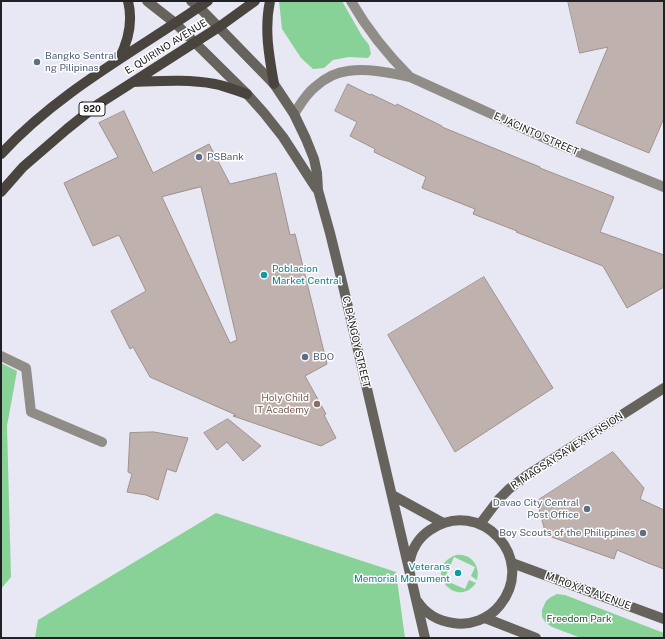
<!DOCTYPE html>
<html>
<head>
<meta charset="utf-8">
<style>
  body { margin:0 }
  #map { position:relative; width:665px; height:639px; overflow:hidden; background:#e8e8f4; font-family:"Public Sans",sans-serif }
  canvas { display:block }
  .frame { position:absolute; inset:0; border:2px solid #212125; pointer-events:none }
</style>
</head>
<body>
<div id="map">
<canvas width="665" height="639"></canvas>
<div class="frame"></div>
</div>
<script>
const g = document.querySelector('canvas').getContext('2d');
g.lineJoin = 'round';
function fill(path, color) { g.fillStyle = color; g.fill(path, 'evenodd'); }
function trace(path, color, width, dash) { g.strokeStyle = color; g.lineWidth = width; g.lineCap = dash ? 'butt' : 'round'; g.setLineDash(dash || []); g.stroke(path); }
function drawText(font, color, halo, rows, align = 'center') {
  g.font = font + ' "Public Sans",sans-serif'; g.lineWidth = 3; g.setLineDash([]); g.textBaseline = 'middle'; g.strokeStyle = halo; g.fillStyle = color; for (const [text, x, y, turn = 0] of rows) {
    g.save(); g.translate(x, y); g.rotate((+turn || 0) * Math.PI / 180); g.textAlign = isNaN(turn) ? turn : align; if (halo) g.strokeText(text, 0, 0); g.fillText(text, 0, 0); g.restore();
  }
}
const green = new Path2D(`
  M279,1H342L362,36L369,45L371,54L368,58L349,57L333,60L324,68L313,69L301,58L282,29Z
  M1,363L17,371L7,426L11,577L1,589Z
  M216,513L396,572L405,638H35L38,620Z
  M456,555C470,553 481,565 477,580L471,576L475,567L454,557L444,580L465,589L469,580L476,583C456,611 421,568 456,555Z
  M557,594L565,595L664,633V638H581L552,627L546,623L542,617V610L546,601L551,597Z`);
const building = new Path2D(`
  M568,1H664V118L649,153L576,123L608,47L580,53Z
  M348,84L370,95L371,94L396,106L397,104L442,126V127L540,167V168L614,197L600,232L664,255V287L627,308L603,266L516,232L517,231L473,214L475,209L422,188L426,177L374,152L375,149L350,136L357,122L335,111Z
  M124,111L153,173L209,144L230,184L276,173L290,235L295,234L327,364L305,376L326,414L324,415L336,438L321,446L233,416L236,415L150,377L133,347L130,349L111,311L146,291L119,235L93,246L64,183L118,157L99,123ZM201,187L237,340L230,343L162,197Z
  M484,277L553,388L455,452L388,335Z
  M228,419L261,446L243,461L227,442L217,450L204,433Z
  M154,432L188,438L176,472L167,469L158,500L146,495L127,492L132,474L128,472L130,433Z
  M613,452L644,488L640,499L664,510V569L648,563L617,550L614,559L546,535L537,501Z`);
const minor = new Path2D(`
  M351,1C367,29 387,54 410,77
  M294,114C300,105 306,94 315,87C324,79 336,72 348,71C369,68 390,73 410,77L551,141L664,187
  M1,356L26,368L31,412L102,442`);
const secondary = new Path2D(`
  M147,1L175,23L247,94L264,113L283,137L316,188
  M191,1L199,7L274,84L294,114L306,139L314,159L317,173L318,190L330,233L344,290L425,638
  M392,495L443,523
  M480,524L499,499L509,489L526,476L664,388
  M512,563L664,619
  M409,565C411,551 418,538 430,530C480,496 538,558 500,605C489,619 470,626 453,623C439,621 426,614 418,602
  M485,618L536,638`);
const primary = new Path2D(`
  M270,1C264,29 269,56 274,84
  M119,59C129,40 133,21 128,1
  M134,82C161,81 188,79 215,84C226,86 237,91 247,94
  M1,154C60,90 138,50 208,1
  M1,192L23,167L67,129L97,105L219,27L255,1`);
const markers = [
  [37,62,4,"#5c6f8a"],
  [199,157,4,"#5c6f8a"],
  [264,275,4,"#0f9aa8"],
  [305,357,4,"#5c6f8a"],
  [317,404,4,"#8d6e63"],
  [587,509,4,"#5c6f8a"],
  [643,533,4,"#5c6f8a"],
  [458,573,4,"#0f9aa8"]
];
const shields = [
  [92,109,26]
];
const shieldNames = [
  ["920",92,109]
];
const streetNames = [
  ["E. QUIRINO AVENUE",166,47,-32],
  ["E. JACINTO STREET",536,134,24],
  ["C. BANGOY STREET",356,342,77],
  ["R. MAGSAYSAY EXTENSION",567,451,-33],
  ["M. ROXAS AVENUE",588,591,20]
];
const serviceNames = [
  ["Bangko Sentral",45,56],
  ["ng Pilipinas",45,68],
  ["PSBank",207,157],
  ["BDO",313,357],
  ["Davao City Central",579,503,"right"],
  ["Post Office",579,515,"right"],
  ["Boy Scouts of the Philippines",635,533,"right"]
];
const cultureNames = [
  ["Poblacion",272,269],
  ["Market Central",272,281],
  ["Veterans",450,567,"right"],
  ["Memorial Monument",450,579,"right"]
];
const educationNames = [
  ["Holy Child",309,398],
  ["IT Academy",309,410]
];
const parkNames = [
  ["Freedom Park",579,619]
];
fill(green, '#89d297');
fill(building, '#bfb1ad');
trace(building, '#9e928e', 1);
trace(minor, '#908d89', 10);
trace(secondary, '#66625c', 10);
trace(primary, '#49443d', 10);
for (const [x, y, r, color] of markers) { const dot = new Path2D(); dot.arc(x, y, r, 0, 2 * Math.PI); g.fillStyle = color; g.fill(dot); trace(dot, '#fff', 1.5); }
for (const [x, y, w] of shields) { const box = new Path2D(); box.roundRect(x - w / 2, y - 7, w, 14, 3); g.fillStyle = '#fff'; g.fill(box); trace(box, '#212125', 1); }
drawText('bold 9px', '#212125', null, shieldNames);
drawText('10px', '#212125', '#fff', streetNames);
drawText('10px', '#4e5e75', '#fff', serviceNames, 'left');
drawText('10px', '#0d838f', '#fff', cultureNames, 'left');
drawText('10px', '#785e54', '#fff', educationNames, 'right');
drawText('10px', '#1a572c', '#fff', parkNames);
</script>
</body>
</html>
